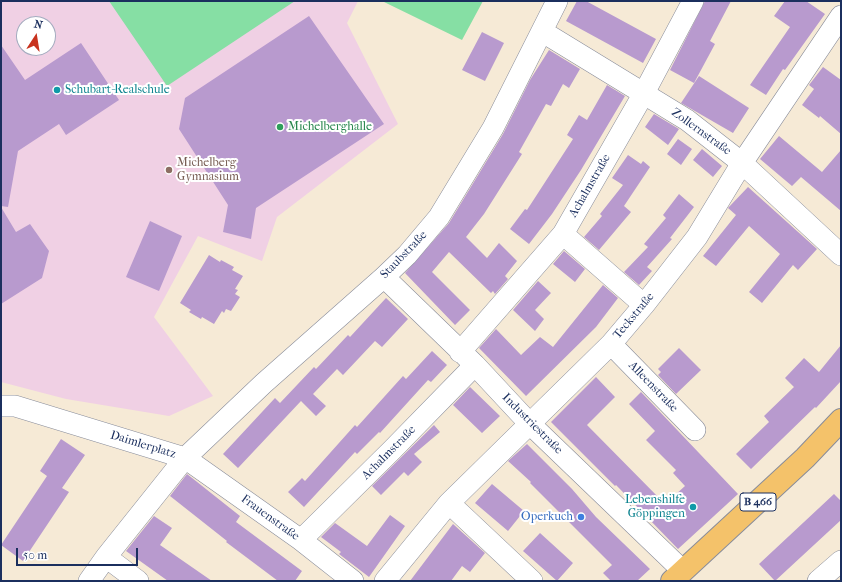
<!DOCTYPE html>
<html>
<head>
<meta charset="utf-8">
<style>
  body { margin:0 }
  #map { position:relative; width:842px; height:582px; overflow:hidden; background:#f6ead6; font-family:"IM FELL French Canon",serif }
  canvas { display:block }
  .frame { position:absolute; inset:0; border:2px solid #1b2f5e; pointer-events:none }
  .north { position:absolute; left:16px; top:16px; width:40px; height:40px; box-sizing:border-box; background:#fff; border:1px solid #a4acbf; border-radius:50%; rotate:12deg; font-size:11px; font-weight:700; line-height:16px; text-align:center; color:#1b2f5e }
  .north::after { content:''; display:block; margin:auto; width:14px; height:18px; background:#c8321e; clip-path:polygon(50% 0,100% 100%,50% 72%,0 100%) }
  .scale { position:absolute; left:16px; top:548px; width:122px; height:18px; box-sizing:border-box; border:2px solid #1b2f5e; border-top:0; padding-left:5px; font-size:12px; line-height:14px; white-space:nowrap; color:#1b2f5e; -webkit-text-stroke:3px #fff; paint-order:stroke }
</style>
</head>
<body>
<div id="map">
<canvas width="842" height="582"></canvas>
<div class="frame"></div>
<div class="north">N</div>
<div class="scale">50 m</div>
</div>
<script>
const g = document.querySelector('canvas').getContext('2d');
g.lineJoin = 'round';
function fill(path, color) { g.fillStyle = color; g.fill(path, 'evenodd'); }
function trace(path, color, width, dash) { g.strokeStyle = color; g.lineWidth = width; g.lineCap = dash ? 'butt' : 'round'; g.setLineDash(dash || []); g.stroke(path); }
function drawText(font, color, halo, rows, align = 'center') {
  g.font = font + ' "IM FELL French Canon",serif'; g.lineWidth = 4; g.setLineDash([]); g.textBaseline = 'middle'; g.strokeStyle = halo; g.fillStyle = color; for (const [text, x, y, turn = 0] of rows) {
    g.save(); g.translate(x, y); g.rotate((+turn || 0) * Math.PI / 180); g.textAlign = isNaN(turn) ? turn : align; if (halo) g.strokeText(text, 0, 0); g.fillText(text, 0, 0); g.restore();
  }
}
const built = new Path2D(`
  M1,1H358L347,23L398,124L277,217L262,261L198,236L154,317L213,396L169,416L66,399L1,382ZM24,24H48V48H24Z`);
const green = new Path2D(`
  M109,1H295L167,86Z
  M382,1H483L462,40Z`);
const building = new Path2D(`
  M577,1H586L656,39L643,63L566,21Z
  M705,1H731L710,41L715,44L694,83L670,70Z
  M785,1H806L825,14L785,70L783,69L766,95L750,85L790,27L774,16Z
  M309,16L384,124L256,208L251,239L223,232L228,205L179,129L185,98Z
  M482,32L504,43L485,81L462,70Z
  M81,43L119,100L66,135L59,124L18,151L8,207L1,206V45L25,80Z
  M549,50L580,69L569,88L563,84L551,106L546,104L519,152L522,154L484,214L466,237L487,258L499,243L517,261L505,276L508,279L495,294L493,291L491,293L449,252L432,272L470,310L455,325L405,273L449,223L503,134L530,80Z
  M823,67L841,80V134L820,116L819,118L802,105L814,89L809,85Z
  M699,76L749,108L733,133L681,103Z
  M607,85L625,96L581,170L552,214L529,244L510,229L525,209L527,210L573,139L567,135L579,115L587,120Z
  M654,114L679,129L668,145L645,127Z
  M779,136L822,172L841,150V211L801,177L792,186L760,159Z
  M678,139L692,149L681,165L667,154Z
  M702,149L722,166L713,177L693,160Z
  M628,155L641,164L643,161L650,167L624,206L631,212L599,250L584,237L602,216L600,214L623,185L612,178Z
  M748,187L817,249L798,270L793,265L762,303L749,292L780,254L749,226L716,266L703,256L736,215L728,208Z
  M679,194L694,207L670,238L672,239L647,267L652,271L639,285L624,272L648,247L644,244L666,218L663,215Z
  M1,207L16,232L30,224L49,251L42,278L1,304Z
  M150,221L182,236L159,291L126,277Z
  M564,251L585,269L575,282L553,264Z
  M209,255L220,262L221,260L234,267L232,270L243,276L235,289L238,290L235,294L240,297L231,311L226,309L224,313L222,311L214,324L202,317L201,319L189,312L191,310L180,303Z
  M538,281L551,293L535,310L544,319L535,331L513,310Z
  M603,285L618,298L596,327L526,396L479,348L496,329L521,355L540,337L553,347Z
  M386,298L408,319L382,347L375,341L343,375L337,369L313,394L326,406L316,416L301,401L238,468L223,454L275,398L280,403L314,367L316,369L348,335L350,337Z
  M841,345V381L816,408L815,407L751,469L736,454L769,422L764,416L794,387L785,378L804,358L819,372Z
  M679,348L701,370L676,394L658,375L661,372L658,369Z
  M432,351L447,365L431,382L428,380L380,433L379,432L357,454L355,452L304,507L288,492L302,478L305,481L355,425L357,427L403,376L406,379Z
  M596,377L615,397L587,425L665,504L685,486L673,473L676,470L646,440L655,431L629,404L641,392L738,494L678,549L616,485L615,486L551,422Z
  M470,387L500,416L482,433L453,405Z
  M434,425L440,432L414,454L422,462L408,476L404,472L381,495L372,486Z
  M61,439L85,455L62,488L69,492L23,561L1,545L47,476L40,471Z
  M527,444L572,489L596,517L650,569L637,581H611L603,573L612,565L530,483L531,482L508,461Z
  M187,474L240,516L236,522L302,571L295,581H278L226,542L227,541L170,496Z
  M492,484L524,511L508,531L475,503Z
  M834,494L841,501V520L775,581L759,564Z
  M390,515L405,526L369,577L339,554L341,552L321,537L335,523L367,546Z
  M154,516L172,528L160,545L212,581H168L126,551Z
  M453,524L485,553L470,572L462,566L451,581H410Z
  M540,533L573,563L557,581L523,551Z`);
const minor = new Path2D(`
  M543,32L687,120L742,163L841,255
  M563,234L644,305
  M384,277L475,365L529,423L682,570
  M611,344L695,430
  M460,352L563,234L644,93L693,1
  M1,406H15L185,458L301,540L353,581
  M449,503L532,581
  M301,540L393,449L475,365
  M106,557L138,581
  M89,581L106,557L185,458L264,383L384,277L407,255L439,217L493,128L557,1
  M385,581L449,503L611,344L644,305L697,237L742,163L841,16
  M818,581L841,561`);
const major = new Path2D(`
  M672,581L805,458L841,420`);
const markers = [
  [57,90,4,"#0f9aa8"],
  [280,127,4,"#2e9e5b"],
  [169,170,4,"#8d6e63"],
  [693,507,4,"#0f9aa8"],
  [581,517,4,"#3f7fe0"]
];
const shields = [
  [758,502,36]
];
const shieldNames = [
  ["B 466",758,502]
];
const cultureNames = [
  ["Schubart-Realschule",65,90],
  ["Lebenshilfe",685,500,"right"],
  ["Göppingen",685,514,"right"]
];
const leisureNames = [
  ["Michelberghalle",288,127]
];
const streetNames = [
  ["Zollernstraße",701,132,36],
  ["Achalmstraße",590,186,-60],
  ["Staubstraße",404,255,-46],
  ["Teckstraße",634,316,-50],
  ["Alleenstraße",653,387,46],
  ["Industriestraße",532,424,45],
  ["Daimlerplatz",143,445,17],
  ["Achalmstraße",389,453,-45],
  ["Frauenstraße",270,518,36]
];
const educationNames = [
  ["Michelberg",177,163],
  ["Gymnasium",177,177]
];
const shopNames = [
  ["Operkuch",573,517]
];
fill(built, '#f0d0e4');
fill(green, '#86dfa4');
fill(building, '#b89ace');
trace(minor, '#888c9a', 22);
trace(major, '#888c9a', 24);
trace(minor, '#fff', 21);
trace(major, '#f4c26a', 22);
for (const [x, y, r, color] of markers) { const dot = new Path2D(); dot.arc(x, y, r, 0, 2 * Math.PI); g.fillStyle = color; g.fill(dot); trace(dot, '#fff', 1.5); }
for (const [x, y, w] of shields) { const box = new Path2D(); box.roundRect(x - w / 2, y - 9, w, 18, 3); g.fillStyle = '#fff'; g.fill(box); trace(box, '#1b2f5e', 1); }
drawText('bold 11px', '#1b2f5e', null, shieldNames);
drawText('12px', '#0d838f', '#fff', cultureNames, 'left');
drawText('12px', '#27864d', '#fff', leisureNames, 'left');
drawText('12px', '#1b2f5e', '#fff', streetNames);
drawText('12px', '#785e54', '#fff', educationNames, 'left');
drawText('12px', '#366cbe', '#fff', shopNames, 'right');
</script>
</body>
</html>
